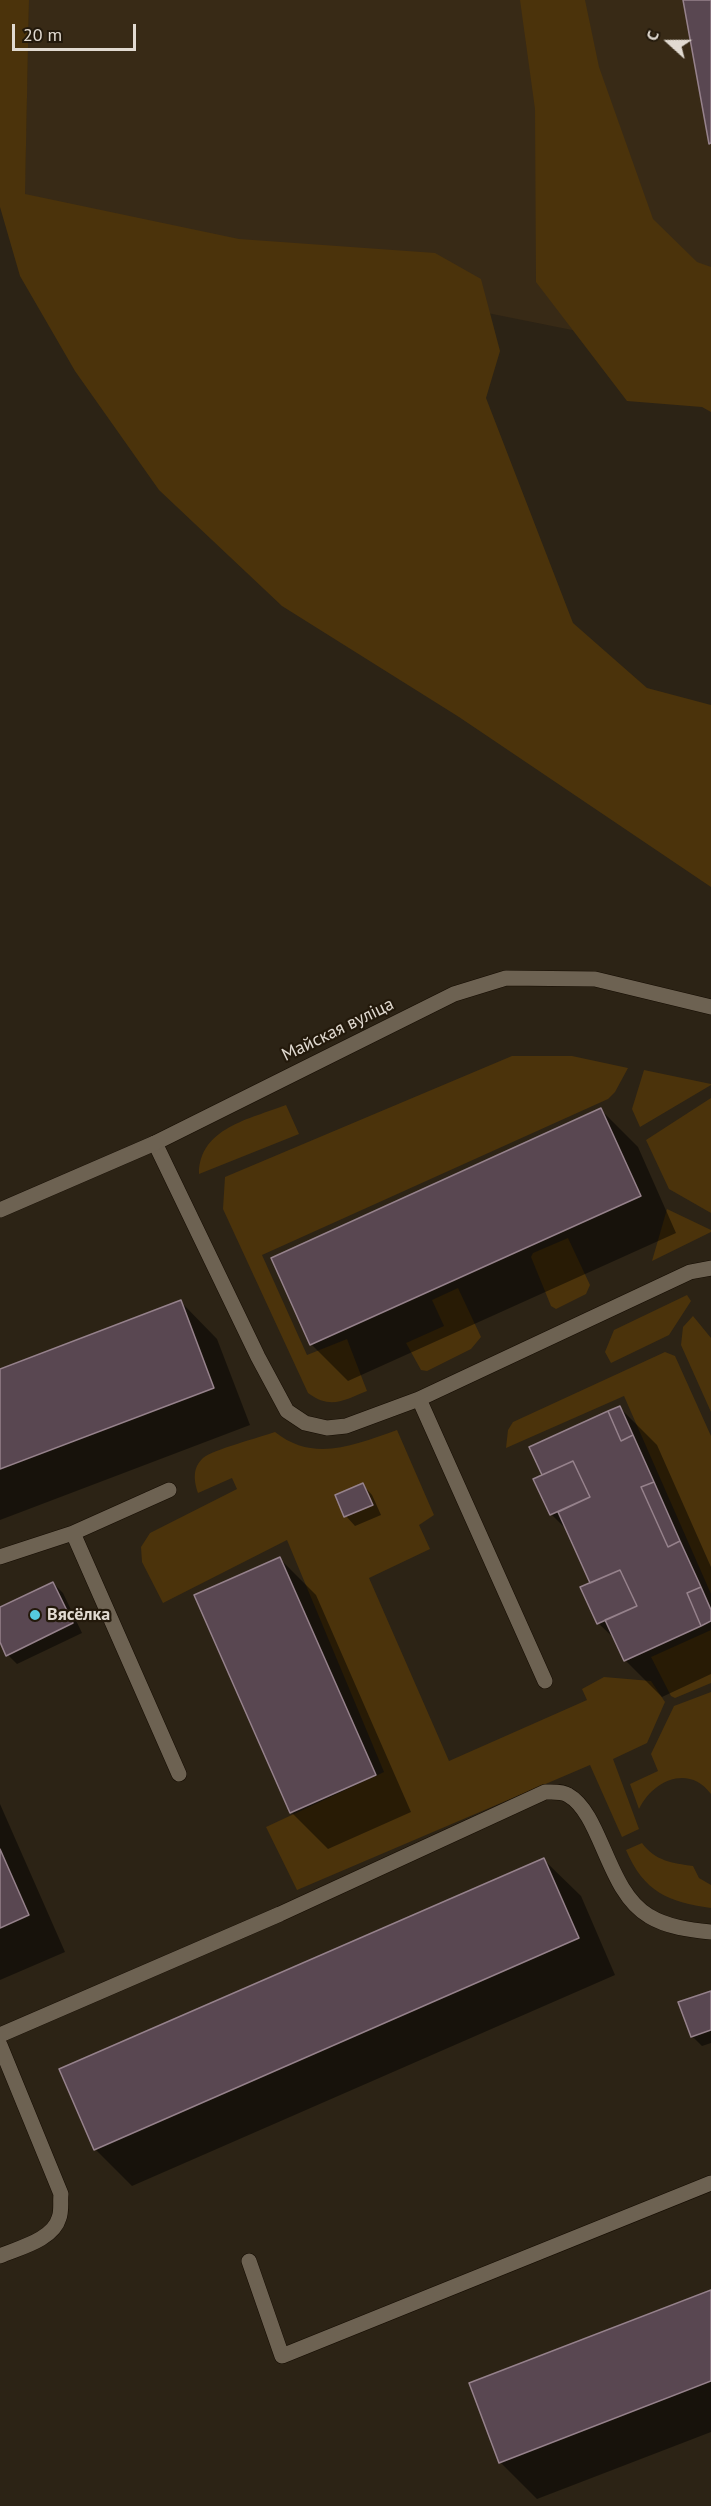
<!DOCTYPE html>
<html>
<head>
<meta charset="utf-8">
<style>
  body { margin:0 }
  #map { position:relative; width:711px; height:2506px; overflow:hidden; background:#2c2315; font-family:"PT Sans",sans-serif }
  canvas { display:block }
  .north { position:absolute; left:639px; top:12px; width:60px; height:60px; -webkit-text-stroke:4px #23190b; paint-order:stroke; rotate:291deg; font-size:16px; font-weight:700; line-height:24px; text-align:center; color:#e1dad1 }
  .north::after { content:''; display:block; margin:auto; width:21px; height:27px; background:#e1dad1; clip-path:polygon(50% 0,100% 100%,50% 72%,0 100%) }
  .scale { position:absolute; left:12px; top:24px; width:124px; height:27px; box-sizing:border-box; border:3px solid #e1dad1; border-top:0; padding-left:8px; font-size:18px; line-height:21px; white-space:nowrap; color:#e1dad1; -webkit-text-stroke:4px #23190b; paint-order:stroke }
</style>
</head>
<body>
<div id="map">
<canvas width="711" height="2506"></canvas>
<div class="north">С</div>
<div class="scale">20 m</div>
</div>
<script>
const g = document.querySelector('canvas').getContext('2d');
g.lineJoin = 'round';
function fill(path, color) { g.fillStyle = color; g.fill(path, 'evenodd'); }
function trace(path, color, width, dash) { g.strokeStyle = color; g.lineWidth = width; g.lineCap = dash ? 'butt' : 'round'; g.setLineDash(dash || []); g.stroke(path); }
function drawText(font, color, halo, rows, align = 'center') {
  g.font = font + ' "PT Sans",sans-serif'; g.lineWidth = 4.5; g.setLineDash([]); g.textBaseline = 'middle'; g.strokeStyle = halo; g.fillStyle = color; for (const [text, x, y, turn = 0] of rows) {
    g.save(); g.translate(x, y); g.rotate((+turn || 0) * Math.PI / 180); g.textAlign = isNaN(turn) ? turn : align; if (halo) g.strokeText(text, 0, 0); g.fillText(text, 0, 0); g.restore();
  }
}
const built = new Path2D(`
  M29,0H711V317L592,334L24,220Z`);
const green = new Path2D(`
  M0,0H29L25,194L239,239L435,253L481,279L500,351L486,398L573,623L647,688L711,705V887L459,717L282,606L159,490L75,371L20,276L0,207Z
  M520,0H585L599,67L653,219L697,262L711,267V412L702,407L627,401L536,282L535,109Z
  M512,1056H572L628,1068L615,1092L608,1099L262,1255L307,1355L347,1339L367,1391C344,1400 331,1410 308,1393L223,1209L225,1177Z
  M644,1070L711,1084V1085L640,1127L632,1109Z
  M711,1098V1213L669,1189L646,1140Z
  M286,1105L299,1134L199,1174C199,1128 250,1119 286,1105Z
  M667,1209L711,1230V1232L652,1261Z
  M568,1238L590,1285L586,1294L556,1309L551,1306L531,1257L533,1253Z
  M458,1288L481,1337L471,1349L427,1371L421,1370L406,1343L444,1326L432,1300Z
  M687,1295L691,1301L669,1335L611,1363L605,1352L614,1330Z
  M693,1316L711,1338V1412L681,1345L683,1327Z
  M665,1352L675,1356L711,1436V1594L624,1396L506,1448L508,1430L513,1422Z
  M397,1430L434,1515L419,1525L430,1549L369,1578L449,1761L587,1700L582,1689L604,1677L651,1681L665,1702L647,1743L613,1759L639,1829L622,1837L590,1765L297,1890L266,1827L384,1772L287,1540L163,1603L142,1562L141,1547L150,1533L237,1489L232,1478L198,1493C194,1481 192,1468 203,1458C212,1450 261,1437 275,1432C314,1463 354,1445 397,1430Z
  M711,1630V1683L675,1698L671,1696L651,1657Z
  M711,1692V1794C689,1764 653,1780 639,1809L630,1784L658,1771L651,1754L674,1706Z
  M642,1843C655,1861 672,1863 693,1866L699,1878L711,1885V1908C668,1902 644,1892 626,1850Z`);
const shadow = new Path2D(`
  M601,1110L638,1147L676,1233L348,1381L311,1344Z
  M181,1302L217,1339L250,1425L0,1520V1370Z
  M620,1408L657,1445L711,1567V1674L662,1697L625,1660L617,1641L598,1623L592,1584L569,1532L551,1514L535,1480L544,1476Z
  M363,1485L372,1495L381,1515L355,1526L346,1516Z
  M280,1559L316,1595L411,1812L328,1849L291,1812Z
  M53,1583L63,1593L82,1633L17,1664L8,1655L0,1639V1609Z
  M0,1804L65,1952L0,1980Z
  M544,1860L581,1896L615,1975L132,2186L95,2149Z
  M711,1992V2043L702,2046L692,2036Z
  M711,2292V2432L537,2499L500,2462Z`);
const building = new Path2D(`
  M683,0H711V143L709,144Z
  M601,1108L641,1196L310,1345L271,1258Z
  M181,1300L214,1388L0,1469V1369Z
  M620,1406L633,1435L621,1441L608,1411Z
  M608,1411L621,1441L633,1435L654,1482L641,1487L668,1547L680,1541L701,1587L687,1593L701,1626L624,1661L605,1620L637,1606L620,1570L590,1583L558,1512L590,1497L573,1461L542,1475L529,1447Z
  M573,1461L590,1497L550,1515L533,1479Z
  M654,1482L680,1541L668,1547L641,1487Z
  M363,1483L373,1505L344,1517L335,1495Z
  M280,1557L376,1775L290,1813L194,1595Z
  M620,1570L637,1606L597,1624L580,1587Z
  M53,1582L73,1623L6,1656L0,1642V1607Z
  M701,1587L711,1610V1621L701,1626L687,1593Z
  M0,1849L29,1915L0,1928Z
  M544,1858L579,1938L94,2150L59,2069Z
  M711,1991V2030L691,2037L678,2002Z
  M711,2290V2381L499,2463L469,2383Z`);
const lane = new Path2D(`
  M155,1143L258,1357L287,1411L305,1423L327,1428L346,1426L419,1399L690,1272L711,1268
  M419,1399L545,1681
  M73,1533L179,1774
  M0,1557L73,1533L169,1490
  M0,2035L280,1914L545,1792C552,1792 562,1791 568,1795C602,1814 607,1892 649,1916C667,1927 690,1930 711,1932
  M0,2045L61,2194C60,2201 62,2211 59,2218C53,2240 18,2248 0,2256
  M249,2261L282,2356L711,2183`);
const street = new Path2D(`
  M0,1210L155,1143L454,994L506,978L595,979L711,1007`);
const markers = [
  [35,1615,6,"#55cadf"]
];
const streetNames = [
  ["Майская вуліца",338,1030,-26]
];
const poiNames = [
  ["Вясёлка",47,1615]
];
fill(built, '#382a16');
fill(green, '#4b330b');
fill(shadow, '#0007');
fill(building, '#594751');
trace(building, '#96828c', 1.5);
trace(lane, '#150c02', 16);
trace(street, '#150c02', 16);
trace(lane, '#6d6252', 15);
trace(street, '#6d6252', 15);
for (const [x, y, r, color] of markers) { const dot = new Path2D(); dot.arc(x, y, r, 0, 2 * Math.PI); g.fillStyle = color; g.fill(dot); trace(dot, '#23190b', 2); }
drawText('18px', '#e1dad1', '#23190b', streetNames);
drawText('bold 18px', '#e1dad1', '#23190b', poiNames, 'left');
</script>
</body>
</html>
